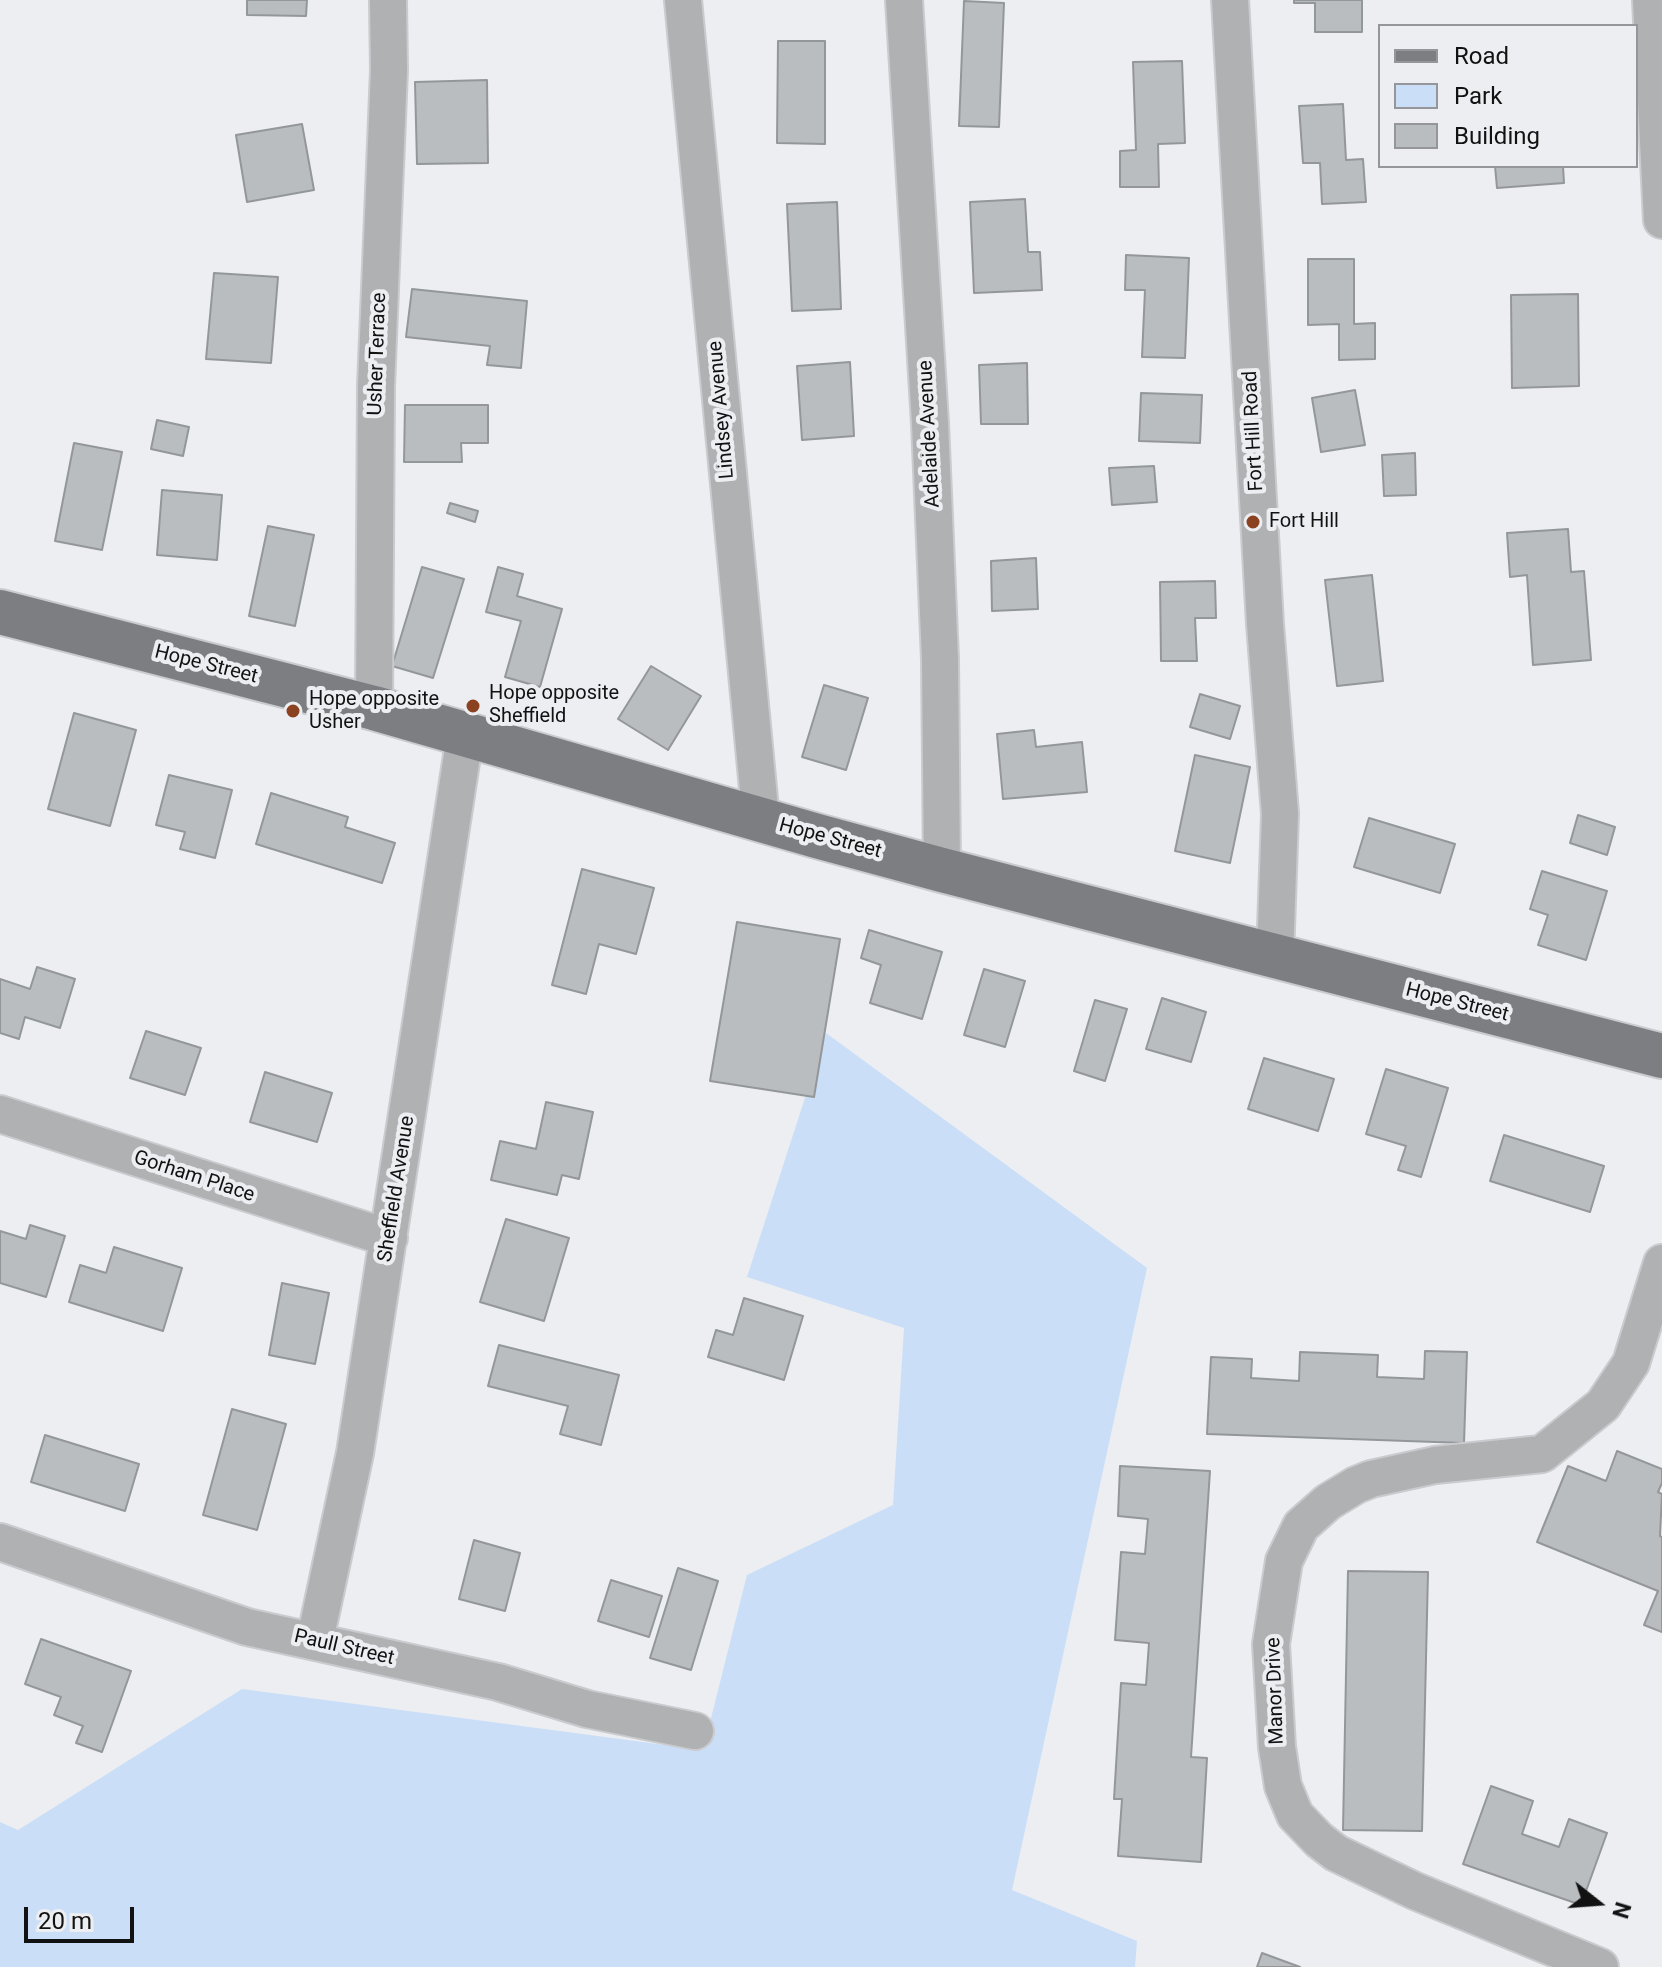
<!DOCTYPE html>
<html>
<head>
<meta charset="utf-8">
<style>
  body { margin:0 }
  #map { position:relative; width:1662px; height:1967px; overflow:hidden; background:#eceef2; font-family:Roboto,sans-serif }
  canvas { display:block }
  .legend { position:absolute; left:1378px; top:24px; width:260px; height:144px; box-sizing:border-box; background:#eceef2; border:2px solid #959699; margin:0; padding:10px 14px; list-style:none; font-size:24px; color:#121213 }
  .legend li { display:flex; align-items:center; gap:16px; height:40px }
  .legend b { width:40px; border:2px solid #959699 }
  .north { position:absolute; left:1558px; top:1863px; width:80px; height:80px; -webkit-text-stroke:6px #eceef2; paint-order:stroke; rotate:107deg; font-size:22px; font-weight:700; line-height:32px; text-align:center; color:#121213 }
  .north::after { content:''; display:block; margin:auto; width:28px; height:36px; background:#121213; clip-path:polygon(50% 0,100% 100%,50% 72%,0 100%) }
  .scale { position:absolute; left:24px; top:1907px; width:110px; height:36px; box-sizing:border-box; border:4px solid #121213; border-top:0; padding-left:10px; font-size:24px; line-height:28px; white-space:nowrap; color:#121213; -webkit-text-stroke:6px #eceef2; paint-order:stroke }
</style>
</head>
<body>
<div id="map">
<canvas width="1662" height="1967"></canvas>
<ul class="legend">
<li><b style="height:10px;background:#7c7e81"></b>Road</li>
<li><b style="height:22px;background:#cadef7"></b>Park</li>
<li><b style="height:22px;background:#babdc0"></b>Building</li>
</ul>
<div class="north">N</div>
<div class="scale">20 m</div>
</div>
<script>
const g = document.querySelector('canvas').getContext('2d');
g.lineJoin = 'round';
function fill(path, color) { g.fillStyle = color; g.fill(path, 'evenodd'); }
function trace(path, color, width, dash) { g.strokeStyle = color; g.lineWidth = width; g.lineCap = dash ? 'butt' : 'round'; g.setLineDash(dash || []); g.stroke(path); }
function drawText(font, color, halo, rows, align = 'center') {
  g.font = font + ' Roboto,sans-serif'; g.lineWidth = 8; g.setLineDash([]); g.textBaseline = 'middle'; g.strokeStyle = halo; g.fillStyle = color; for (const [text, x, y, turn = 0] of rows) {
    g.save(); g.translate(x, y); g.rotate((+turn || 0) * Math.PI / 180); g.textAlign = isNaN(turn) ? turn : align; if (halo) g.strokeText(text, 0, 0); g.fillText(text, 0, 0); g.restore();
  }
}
const green = new Path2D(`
  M826,1033L1147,1268L1012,1890L1137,1941L1135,1967H0V1822L18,1830L242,1689L703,1750L747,1575L893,1505L904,1328L747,1277Z`);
const building = new Path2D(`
  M247,0H307L306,16L247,15Z
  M1294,0H1362V32H1315V3H1294Z
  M964,1L1004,3L999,127L959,126Z
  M778,41H825V144L777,143Z
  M1182,61L1185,143L1158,144L1159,187H1120V151L1136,150L1133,62Z
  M487,80L488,163L417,164L415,82Z
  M1343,104L1346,160L1363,159L1366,202L1322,204L1320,163H1303L1299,106Z
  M302,124L314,190L247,202L236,135Z
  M1495,166H1563L1564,183L1497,188Z
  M1025,199L1028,252H1040L1042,290L974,293L970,202Z
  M837,202L841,309L792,311L787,204Z
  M1126,255L1189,258L1185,358L1142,357L1145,290H1125Z
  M1308,259H1354V324L1375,323V359L1339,360V324L1308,325Z
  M214,273L278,277L271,363L206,359Z
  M412,289L527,301L521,368L487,365L490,346L406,337Z
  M1578,294L1579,386L1512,388L1511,295Z
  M850,362L854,436L802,440L797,366Z
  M1027,363L1028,424H981L979,365Z
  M1355,390L1365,445L1321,452L1312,398Z
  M1141,393L1202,395L1200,443L1139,441Z
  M405,405H488V443H461L462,462H404Z
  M157,420L189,427L183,456L151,449Z
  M74,443L122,452L102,550L55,541Z
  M1415,453L1416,495L1384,496L1382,455Z
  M1154,466L1157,502L1112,505L1109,468Z
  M162,490L222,495L217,560L157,555Z
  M450,503L478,511L475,522L447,513Z
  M268,526L314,535L295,626L249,616Z
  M1568,529L1571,572L1584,571L1591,660L1533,665L1527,575L1510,577L1507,533Z
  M1036,558L1038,609L992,611L991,561Z
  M422,567L464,579L433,678L392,666Z
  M498,567L523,574L517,596L562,609L540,687L505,677L521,621L486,612Z
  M1372,575L1383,681L1337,686L1325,580Z
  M1215,581L1216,618H1195L1197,661H1161L1160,582Z
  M651,666L701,696L668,750L618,719Z
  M824,685L868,698L846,770L802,757Z
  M1200,694L1240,706L1230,739L1190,727Z
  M74,713L136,730L110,826L48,809Z
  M1034,730L1036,747L1082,742L1087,792L1003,799L997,734Z
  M1195,755L1250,767L1230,863L1175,851Z
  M169,775L232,790L215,858L180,849L185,832L156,825Z
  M271,793L348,817L345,827L395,843L382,883L256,844Z
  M1578,815L1615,827L1607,855L1570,843Z
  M1369,818L1455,844L1440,893L1354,867Z
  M582,869L654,888L636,954L599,944L586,994L552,985Z
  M1542,871L1607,891L1586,960L1538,945L1548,915L1530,909Z
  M737,922L840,939L814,1097L710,1081Z
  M869,930L942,952L922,1019L870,1003L881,965L861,958Z
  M37,967L75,979L60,1028L25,1017L19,1039L0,1033V979L30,989Z
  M984,969L1025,981L1005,1047L964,1035Z
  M1162,998L1206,1012L1191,1062L1146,1049Z
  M1095,1000L1127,1009L1105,1081L1074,1071Z
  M146,1031L201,1048L185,1095L130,1078Z
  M1264,1058L1334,1079L1318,1131L1248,1109Z
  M1386,1069L1448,1088L1421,1177L1398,1170L1406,1146L1366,1134Z
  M265,1072L332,1093L317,1142L250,1122Z
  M546,1102L593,1112L579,1179L562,1175L557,1195L491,1180L500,1141L536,1149Z
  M1504,1135L1604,1166L1590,1212L1490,1181Z
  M506,1219L569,1238L544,1321L480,1302Z
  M30,1225L65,1236L46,1297L0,1283V1231L26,1239Z
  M114,1247L182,1268L163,1331L69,1302L80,1265L106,1273Z
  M282,1283L329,1293L315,1364L269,1355Z
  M744,1298L803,1316L784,1380L708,1357L716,1330L733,1335Z
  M499,1345L619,1375L601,1445L560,1434L568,1406L488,1386Z
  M1425,1351L1467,1352L1464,1443L1207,1434L1211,1357L1252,1359L1251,1378L1299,1381L1300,1352L1378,1355L1377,1377L1424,1379Z
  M232,1409L286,1424L257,1530L203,1515Z
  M45,1435L139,1464L125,1511L31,1482Z
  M1617,1451L1662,1469V1483L1658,1492L1662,1494L1660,1536L1662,1537V1632L1644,1625L1658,1591L1537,1542L1568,1466L1606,1481Z
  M1120,1466L1210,1471L1191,1757L1207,1758L1201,1862L1118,1856L1122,1799H1114L1121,1683L1146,1685L1149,1643L1115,1640L1121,1552L1145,1554L1148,1519L1118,1516Z
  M474,1540L520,1553L505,1611L459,1599Z
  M678,1568L718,1581L691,1670L650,1658Z
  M1348,1571L1428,1572L1422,1831L1343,1830Z
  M611,1580L662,1596L649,1637L598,1621Z
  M41,1639L131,1671L102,1752L76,1743L83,1726L54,1715L61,1697L25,1684Z
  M1491,1786L1533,1801L1522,1834L1559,1847L1569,1819L1607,1833L1581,1905L1463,1864Z
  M1262,1953L1300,1967H1257Z`);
const street = new Path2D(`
  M683,0L761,820
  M904,0L930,423L940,659L942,870
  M1230,0L1265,624L1280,814L1275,957
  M1651,0L1662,220
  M374,708L376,386L389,70L388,0
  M0,1114L389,1238
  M0,1542L247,1627L498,1682L587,1709L695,1731
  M315,1640L355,1453L465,736
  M1600,1967L1415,1891L1336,1853L1319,1840L1295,1815L1283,1786L1277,1747L1271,1644L1284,1561L1301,1526L1328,1502L1356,1485L1371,1479L1435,1465L1542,1454L1603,1405L1631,1363L1662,1263`);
const primary = new Path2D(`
  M0,612L374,708L817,836L942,870L1662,1056`);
const markers = [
  [1253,522,8,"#8a4221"],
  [473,706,8,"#8a4221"],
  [293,711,8,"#8a4221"]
];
const streetNames = [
  ["Usher Terrace",378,354,-88],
  ["Lindsey Avenue",722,410,-95],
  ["Fort Hill Road",1254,431,-93],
  ["Adelaide Avenue",930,434,-93],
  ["Hope Street",206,665,14],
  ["Hope Street",830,839,15],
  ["Hope Street",1457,1003,14],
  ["Gorham Place",194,1177,18],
  ["Sheffield Avenue",397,1189,-81],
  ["Paull Street",344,1648,13],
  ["Manor Drive",1276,1691,-92]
];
const poiNames = [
  ["Fort Hill",1269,522],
  ["Hope opposite",489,694],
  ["Sheffield",489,717],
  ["Hope opposite",309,700],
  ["Usher",309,723]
];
fill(green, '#cadef7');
fill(building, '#babdc0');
trace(building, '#949799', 2);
trace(street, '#c9cbce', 40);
trace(primary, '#c9cbce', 48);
trace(street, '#b0b1b3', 36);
trace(primary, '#7c7e81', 44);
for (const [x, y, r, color] of markers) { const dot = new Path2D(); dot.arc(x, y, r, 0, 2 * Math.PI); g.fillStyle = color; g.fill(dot); trace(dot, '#eceef2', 3); }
drawText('20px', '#121213', '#eceef2', streetNames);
drawText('20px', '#121213', '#eceef2', poiNames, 'left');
</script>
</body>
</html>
